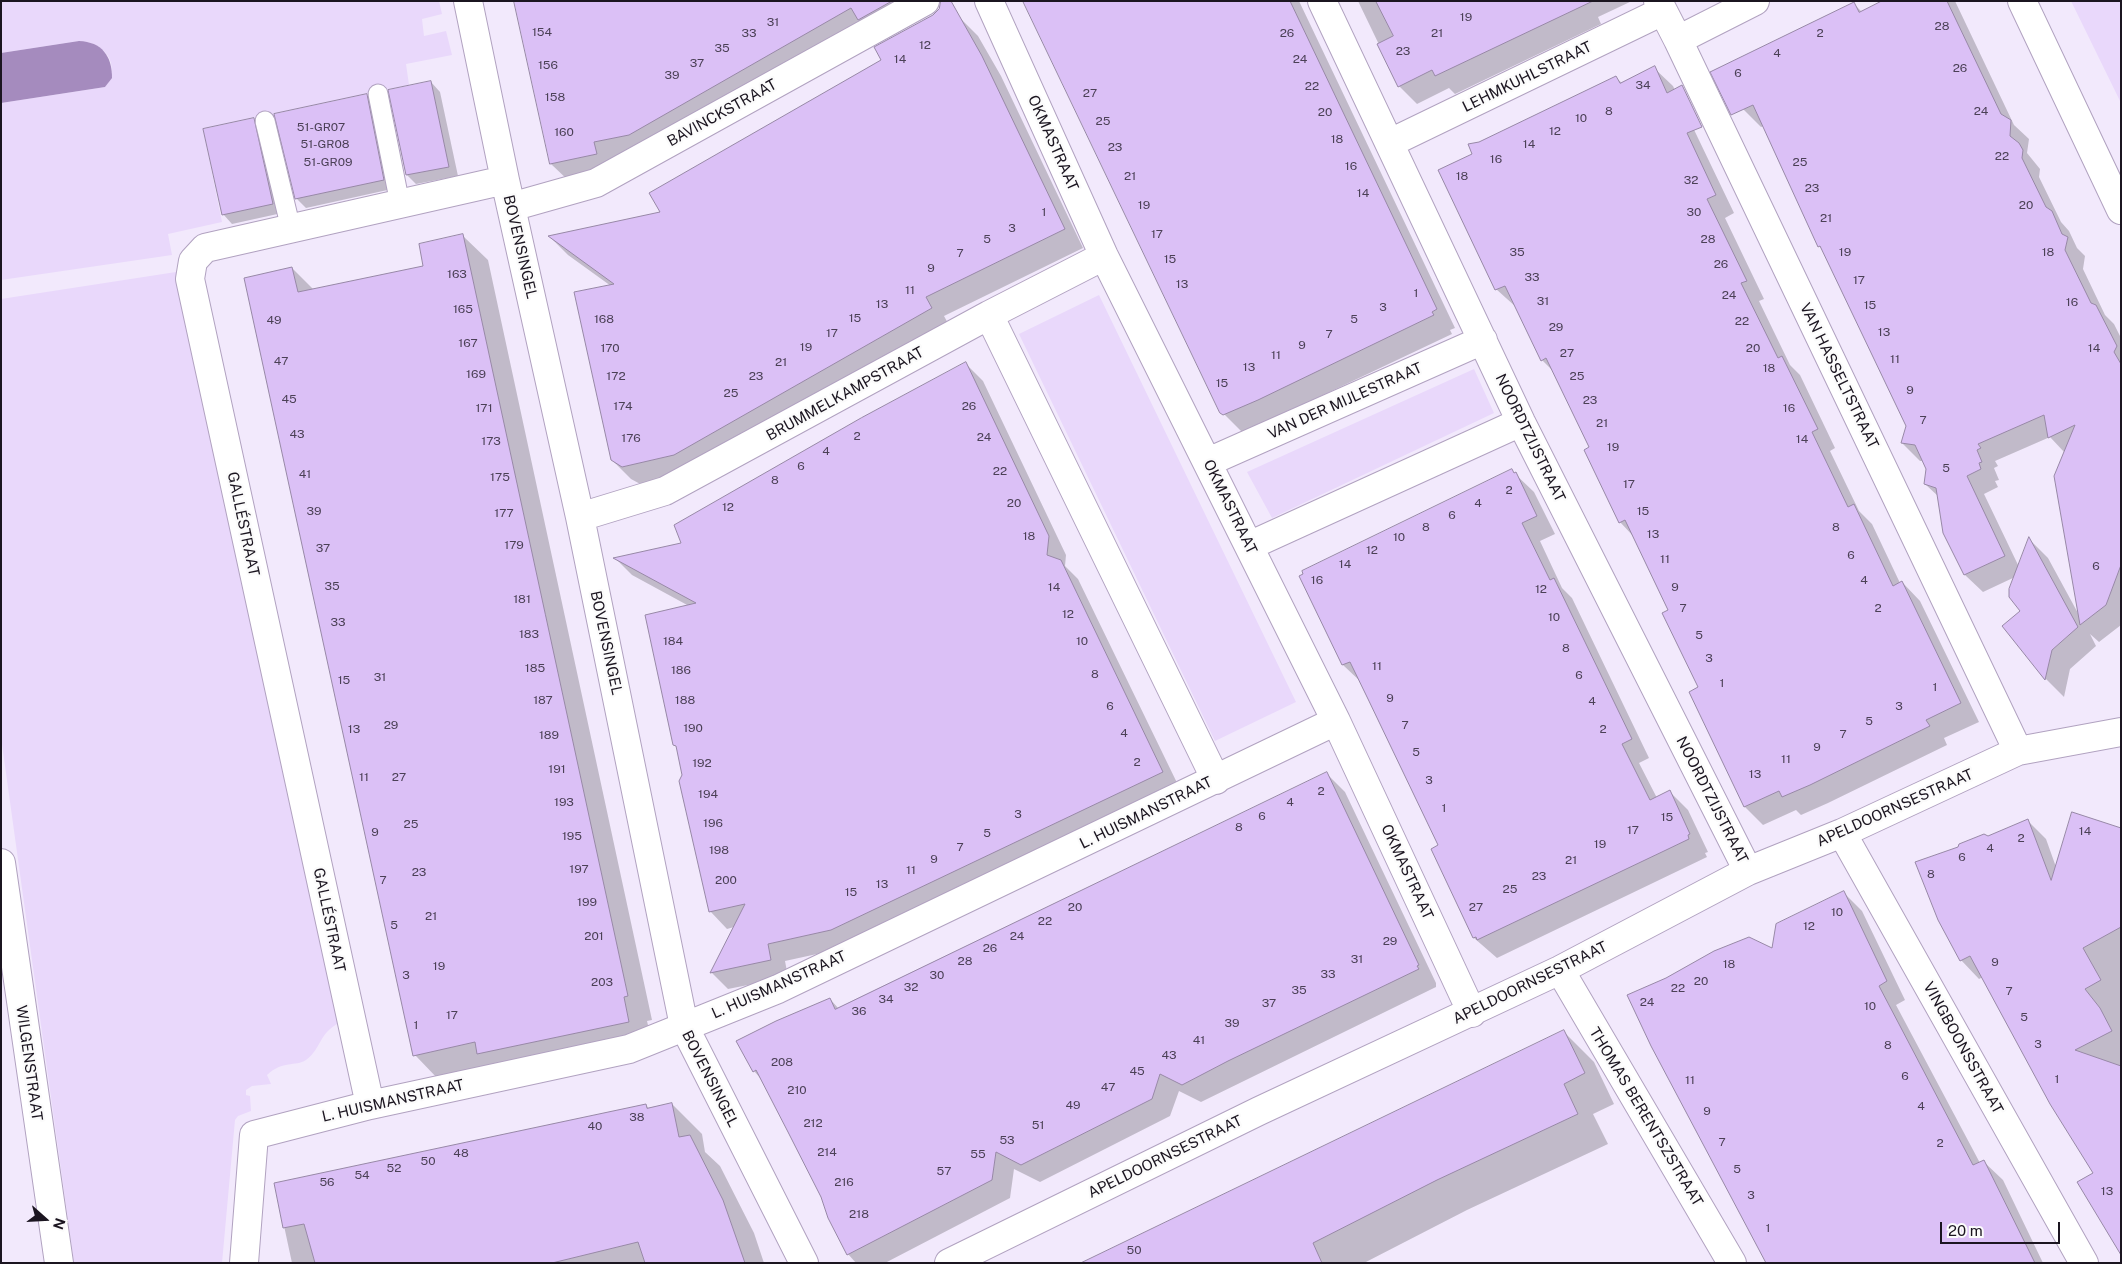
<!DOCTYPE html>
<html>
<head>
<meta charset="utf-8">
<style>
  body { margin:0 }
  #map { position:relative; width:2122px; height:1264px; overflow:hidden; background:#f2e9fc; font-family:"Public Sans",sans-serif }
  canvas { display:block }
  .frame { position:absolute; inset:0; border:2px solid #1b1520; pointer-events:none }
  .north { position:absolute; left:20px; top:1194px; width:50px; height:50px; -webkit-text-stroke:4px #fbfbfb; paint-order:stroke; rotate:109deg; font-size:14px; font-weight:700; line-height:20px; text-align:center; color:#1b1520 }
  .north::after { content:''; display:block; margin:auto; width:18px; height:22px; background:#1b1520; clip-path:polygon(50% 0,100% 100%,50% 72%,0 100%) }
  .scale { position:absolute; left:1940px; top:1222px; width:120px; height:22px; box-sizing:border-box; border:2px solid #1b1520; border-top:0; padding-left:6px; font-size:15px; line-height:18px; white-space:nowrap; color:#1b1520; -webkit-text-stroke:4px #fbfbfb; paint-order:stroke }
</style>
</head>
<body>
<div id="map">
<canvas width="2122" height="1264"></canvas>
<div class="frame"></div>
<div class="north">N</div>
<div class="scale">20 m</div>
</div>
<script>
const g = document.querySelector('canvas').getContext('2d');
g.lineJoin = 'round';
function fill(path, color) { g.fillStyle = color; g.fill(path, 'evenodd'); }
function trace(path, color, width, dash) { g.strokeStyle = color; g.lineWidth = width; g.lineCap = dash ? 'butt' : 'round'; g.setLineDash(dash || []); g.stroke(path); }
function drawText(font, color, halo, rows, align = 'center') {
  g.font = font + ' "Public Sans",sans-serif'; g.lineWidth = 4.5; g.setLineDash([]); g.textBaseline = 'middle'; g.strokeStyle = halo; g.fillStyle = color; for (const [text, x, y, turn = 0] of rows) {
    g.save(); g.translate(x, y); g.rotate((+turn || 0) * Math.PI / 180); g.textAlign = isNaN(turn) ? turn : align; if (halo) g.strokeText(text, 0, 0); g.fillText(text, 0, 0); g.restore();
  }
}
const green = new Path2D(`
  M1,1H439L442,14L422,19L424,36L446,31L452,55L406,64L409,85L203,129L222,222L168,234L172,255L1,280V103L105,87C122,64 104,42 79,41L1,53Z
  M2071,1H2121V103Z
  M176,272L339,1023C318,1034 322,1048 306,1060C295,1067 283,1060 267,1075L271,1084L252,1086L246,1090V1095L250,1096L251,1111L238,1116L235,1120L222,1263H74L1,737V299Z
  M1099,295L1296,702L1215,741L1019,334Z
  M1474,369L1494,413L1272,518L1247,472Z`);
const water = new Path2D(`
  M79,41C102,42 112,56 112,78L105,87L1,103V53Z`);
const shadow = new Path2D(`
  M515,1H910L570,182L551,164Z
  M1024,1H1299L1455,328L1450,330L1452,334L1243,433L1224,414Z
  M1358,1H1632L1598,17L1601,24L1455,94L1449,88L1417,104L1399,86Z
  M1885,1H1955L2014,125L2029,139L2027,153L2040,169L2039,177L2061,222L2069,231L2077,248L2085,256L2083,269L2105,315L2114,324L2121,338V625L2099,642L2090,634L2096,646L2070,669L2064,697L2046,679L2003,626L2022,611L2015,577L1983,592L1965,575L1945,532L1939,497L1925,484L1928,469L1924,461H1920L1902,443L1908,426L1824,251L1819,246L1764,126L1761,127L1743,109L1853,3L1862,12ZM2050,437L2065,453L2079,615L2048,558L2030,540L2019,567L1984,494L1998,487L1995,481L1999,480L1994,468L1998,466L1995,461Z
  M959,17L978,36L1001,76L1083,248L944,316L950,327L693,474L642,485L631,479L612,460L611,286L568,255L550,237L662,213Z
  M1654,68L1673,86L1734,213L1725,218L1764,299L1759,301L1790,365L1800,375L1835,448L1830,451L1859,511L1872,524L1900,583L1902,582L1920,601L1979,722L1944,738L1947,745L1828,803L1801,815L1796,810L1763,825L1745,807L1691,692L1700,688L1669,610L1634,537L1620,522L1590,448L1553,371L1542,360L1516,307L1496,289L1474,154L1480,143L1616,78L1622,83Z
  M431,82L440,92L458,176L416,184L407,175Z
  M367,96L376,105L392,189L306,208L297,199Z
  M254,120L263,129L282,213L232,224L223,214Z
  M463,236L488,260L652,1020L647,1021L653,1046L439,1080L415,1055L292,268L314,290L425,266Z
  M966,364L983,381L1066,555L1065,566L1078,579L1180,789L849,947L785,961L788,977L728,989L711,972L734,927L727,929L710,911L678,748L674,744L689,606L632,575L616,559L682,544Z
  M1512,471L1534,492L1555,534L1540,541L1562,588L1572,598L1649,758L1639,763L1657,798L1670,792L1688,810L1708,852L1705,853L1707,857L1497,958L1474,938L1432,849L1440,846L1361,682L1343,665L1300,576Z
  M1327,774L1345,792L1436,983V987L1201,1102L1179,1091L1170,1116L1040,1182L1014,1169L1010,1198L885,1263H856L848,1254L804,1161L762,1080L754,1071L830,999L839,1009Z
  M2027,820L2046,839L2056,867L2121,829V1241L2095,1173L1983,977L1979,979L1961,960L1988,837Z
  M1843,892L1862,911L1905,1000L1896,1005L1980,1163L1984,1162L2003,1180L2043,1263H1768L1773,950Z
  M1564,1032L1594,1062L1614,1104L1593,1114L1608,1144L1467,1210L1364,1263H1085Z
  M672,1104L702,1134L705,1152L720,1166L754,1233L764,1263H292L275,1184L646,1105L649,1109Z`);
const building = new Path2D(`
  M514,1H892L858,20L851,8L629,135L594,142L597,154L550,164Z
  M941,1H951L982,56L1065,229L926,297L932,308L674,455L622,467L611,460L574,292L614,284L548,236L660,212L649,193L881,60L874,47L933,15L939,9Z
  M1023,1H1290L1437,309L1432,312L1434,315L1258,400L1223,415L1220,413Z
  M1376,1H1593L1435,76L1432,70L1398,87L1377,44L1393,36Z
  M1882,1H1947L2001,114L2011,120L2010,136L2019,143L2023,150L2022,158L2046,207L2052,211L2062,234L2068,237L2065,250L2091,303L2096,305L2117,346L2114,352L2121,364V565L2106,605L2080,625L2054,476L2075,425L2048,438L2044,415L1978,444L1981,448L1977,450L1982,462L1979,463L1981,469L1967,476L2005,556L1964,575L1943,533L1936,488L1924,484L1926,469L1915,445L1901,443L1906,426L1820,246L1818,247L1753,105L1731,115L1710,72L1854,2L1859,12Z
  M1655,66L1667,93L1682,85L1702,127L1687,133L1716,195L1707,199L1747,281L1741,283L1778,358L1782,356L1818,429L1812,432L1848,507L1854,504L1893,586L1902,581L1961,703L1926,720L1930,726L1810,785L1782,797L1779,791L1744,807L1689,692L1698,687L1662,613L1668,610L1625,520L1619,523L1584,450L1589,447L1546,358L1541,361L1505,286L1495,290L1438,170L1472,154L1468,144L1479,142L1616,76L1620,83Z
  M431,81L449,167L406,175L388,90Z
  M367,94L384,180L295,199L274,114Z
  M254,118L273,204L222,215L203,129Z
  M463,234L628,996L624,997L629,1022L477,1054L475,1042L413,1056L244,278L292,267L298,292L423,266L419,244Z
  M966,362L1049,536L1047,555L1061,560L1163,772L831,930L768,944L771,960L710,973L745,904L709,912L679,781L682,775L676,746L673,745L645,615L696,603L613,558L681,543L674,525L861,418Z
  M1512,469L1514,473L1516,472L1537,516L1522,523L1550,580L1554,578L1632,739L1622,744L1650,800L1670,790L1690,834L1688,835L1689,839L1664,851L1477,940L1476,937L1473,938L1431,849L1438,845L1368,699L1350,662L1342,665L1299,576L1303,574L1302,571Z
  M2029,537L2078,627L2052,650L2045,680L2002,626L2020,611L2009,597V589Z
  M1327,772L1419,965L1417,966L1419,969L1228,1061L1182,1085L1160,1074L1152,1099L1021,1165L996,1152L992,1180L847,1255L828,1218L821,1197L788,1132L756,1070L753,1072L736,1041L776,1021L830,998L835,1009Z
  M2072,812L2121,828V927L2083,948L2101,980L2085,989L2100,1008L2112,1031L2075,1050L2121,1066V1255L2077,1182L2093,1173L2050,1104L1970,956L1960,961L1938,920L1915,862L1958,847L1959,844L1984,834L1988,836L2028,819L2051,880Z
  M1844,891L1887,981L1879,986L1973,1165L1984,1160L2035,1263H1766L1651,1046L1627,995L1666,978L1714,951L1749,937L1772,948L1776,924Z
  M1564,1030L1585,1073L1564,1084L1578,1114L1437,1180L1313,1243L1322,1263H1081Z
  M672,1103L679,1137L690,1135L723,1200L745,1263H645L638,1242L552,1263H315L304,1224L283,1228L274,1183L646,1104L647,1108Z`);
const lane = new Path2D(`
  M378,94L400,204
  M265,121L291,229`);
const street = new Path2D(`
  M468,1L505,180L580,517L684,1026L804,1263
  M989,1L1104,256L1336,721L1472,1013
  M1322,1L1521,422L1748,871
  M1658,1L1678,40L2018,751
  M1678,40L1755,1
  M1390,143L1663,11
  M511,207L596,183L925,1
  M989,315L1216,780
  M1208,462L1483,340
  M580,517L665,491L989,315L1104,256
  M1249,546L1521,422
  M1842,833L2084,1263
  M1,863L59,1263
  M1560,970L1732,1263
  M370,1105L190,279L193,261L205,248L505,180
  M244,1263L254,1135L370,1105L629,1049L778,989L1336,721
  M949,1263L1259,1111L1560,970L1748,871L1842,833L2018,751L2121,732`);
const secondary = new Path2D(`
  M2022,1L2121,210`);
const numberNames = [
  ["19",1466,17],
  ["31",773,22],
  ["28",1942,26],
  ["154",542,32],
  ["33",749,33],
  ["26",1287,33],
  ["21",1437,33],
  ["2",1820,33],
  ["12",925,45],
  ["35",722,48],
  ["23",1403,51],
  ["4",1777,53],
  ["14",900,59],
  ["24",1300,59],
  ["37",697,63],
  ["156",548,65],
  ["26",1960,68],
  ["6",1738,73],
  ["39",672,75],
  ["34",1643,85],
  ["22",1312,86],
  ["27",1090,93],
  ["158",555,97],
  ["8",1609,111],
  ["24",1981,111],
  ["20",1325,112],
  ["10",1581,118],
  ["25",1103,121],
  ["51-GR07",321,127],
  ["12",1555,131],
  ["160",564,132],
  ["18",1337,139],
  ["51-GR08",325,144],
  ["14",1529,144],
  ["23",1115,147],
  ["22",2002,156],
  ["16",1496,159],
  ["51-GR09",328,162],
  ["25",1800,162],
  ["16",1351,166],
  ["21",1130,176],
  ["18",1462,176],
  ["32",1691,180],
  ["23",1812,188],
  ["14",1363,193],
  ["19",1144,205],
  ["20",2026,205],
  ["1",1044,212],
  ["30",1694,212],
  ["21",1826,218],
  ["3",1012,228],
  ["17",1157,234],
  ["5",987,239],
  ["28",1708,239],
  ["35",1517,252],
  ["19",1845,252],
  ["18",2048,252],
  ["7",960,253],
  ["15",1170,259],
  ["26",1721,264],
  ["9",931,268],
  ["163",457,274],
  ["33",1532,277],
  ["17",1859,280],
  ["13",1182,284],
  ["11",910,290],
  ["1",1416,293],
  ["24",1729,295],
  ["31",1543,301],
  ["16",2072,302],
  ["13",882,304],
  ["15",1870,305],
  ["3",1383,307],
  ["165",463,309],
  ["15",855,318],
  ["168",604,319],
  ["5",1354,319],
  ["49",274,320],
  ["22",1742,321],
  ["29",1556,327],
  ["13",1884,332],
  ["17",832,333],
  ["7",1329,334],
  ["167",468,343],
  ["9",1302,345],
  ["19",806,347],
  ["170",610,348],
  ["20",1753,348],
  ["14",2094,348],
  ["27",1567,353],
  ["11",1276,355],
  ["11",1895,359],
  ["47",281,361],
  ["21",781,362],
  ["13",1249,367],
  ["18",1769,368],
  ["169",476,374],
  ["172",616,376],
  ["23",756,376],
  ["25",1577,376],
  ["15",1222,383],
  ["9",1910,390],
  ["25",731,393],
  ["45",289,399],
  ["23",1590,400],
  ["174",623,406],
  ["26",969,406],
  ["171",484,408],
  ["16",1789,408],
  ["7",1923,420],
  ["21",1602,423],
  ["43",297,434],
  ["2",857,436],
  ["24",984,437],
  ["176",631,438],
  ["14",1802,439],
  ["173",491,441],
  ["19",1613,447],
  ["4",826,451],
  ["6",801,466],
  ["5",1946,468],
  ["22",1000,471],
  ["41",305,474],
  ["175",500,477],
  ["8",775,480],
  ["17",1629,484],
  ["2",1509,490],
  ["20",1014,503],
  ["4",1478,503],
  ["12",728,507],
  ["39",314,511],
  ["15",1643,511],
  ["177",504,513],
  ["6",1452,515],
  ["8",1426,527],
  ["8",1836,527],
  ["13",1653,534],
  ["18",1029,536],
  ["10",1399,537],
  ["179",514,545],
  ["37",323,548],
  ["12",1372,550],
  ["6",1851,555],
  ["11",1665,559],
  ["14",1345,564],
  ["6",2096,566],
  ["16",1317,580],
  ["4",1864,580],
  ["35",332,586],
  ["14",1054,587],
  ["9",1675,587],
  ["12",1541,589],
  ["181",522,599],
  ["7",1683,608],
  ["2",1878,608],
  ["12",1068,614],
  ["10",1554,617],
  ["33",338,622],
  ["183",529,634],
  ["5",1699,635],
  ["184",673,641],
  ["10",1082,641],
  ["8",1566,648],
  ["3",1709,658],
  ["11",1377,666],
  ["185",535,668],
  ["186",681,670],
  ["8",1095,674],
  ["6",1579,675],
  ["31",380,677],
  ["15",344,680],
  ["1",1722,683],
  ["1",1935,687],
  ["9",1390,698],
  ["187",543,700],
  ["188",685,700],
  ["4",1592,701],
  ["6",1110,706],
  ["3",1899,706],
  ["5",1869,721],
  ["29",391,725],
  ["7",1405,725],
  ["190",693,728],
  ["13",354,729],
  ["2",1603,729],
  ["4",1124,733],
  ["7",1843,734],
  ["189",549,735],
  ["9",1817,747],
  ["5",1416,752],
  ["11",1786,759],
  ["2",1137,762],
  ["192",702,763],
  ["191",557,769],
  ["13",1755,774],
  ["11",364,777],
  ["27",399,777],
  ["3",1429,780],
  ["2",1321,791],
  ["194",708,794],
  ["193",564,802],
  ["4",1290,802],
  ["1",1444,808],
  ["3",1018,814],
  ["6",1262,816],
  ["15",1667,817],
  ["196",713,823],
  ["25",411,824],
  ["8",1239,827],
  ["17",1633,830],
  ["14",2085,831],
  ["9",375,832],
  ["5",987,833],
  ["195",572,836],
  ["2",2021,838],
  ["19",1600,844],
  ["7",960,847],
  ["4",1990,848],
  ["198",719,850],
  ["6",1962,857],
  ["9",934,859],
  ["21",1571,860],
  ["197",579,869],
  ["11",911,870],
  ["23",419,872],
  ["8",1931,874],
  ["23",1539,876],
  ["7",383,880],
  ["200",726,880],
  ["13",882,884],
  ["25",1510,889],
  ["15",851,892],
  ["199",587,902],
  ["20",1075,907],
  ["27",1476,907],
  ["10",1837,912],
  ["21",431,916],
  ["22",1045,921],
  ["5",394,925],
  ["12",1809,926],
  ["201",594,936],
  ["24",1017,936],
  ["29",1390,941],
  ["26",990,948],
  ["31",1357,959],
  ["28",965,961],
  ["9",1995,962],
  ["18",1729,964],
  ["19",439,966],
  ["33",1328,974],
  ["3",406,975],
  ["30",937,975],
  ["20",1701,981],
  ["203",602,982],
  ["32",911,987],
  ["22",1678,988],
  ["35",1299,990],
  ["7",2009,991],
  ["34",886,999],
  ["24",1647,1002],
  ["37",1269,1003],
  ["10",1870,1006],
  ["36",859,1011],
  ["17",452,1015],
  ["5",2024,1017],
  ["39",1232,1023],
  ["1",416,1025],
  ["41",1199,1040],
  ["3",2038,1044],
  ["8",1888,1045],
  ["43",1169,1055],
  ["208",782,1062],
  ["45",1137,1071],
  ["6",1905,1076],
  ["1",2057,1079],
  ["11",1690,1080],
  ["47",1108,1087],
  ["210",797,1090],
  ["49",1073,1105],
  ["4",1921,1106],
  ["9",1707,1111],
  ["38",637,1117],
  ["212",813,1123],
  ["51",1038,1125],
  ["40",595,1126],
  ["53",1007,1140],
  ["7",1722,1142],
  ["2",1940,1143],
  ["214",827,1152],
  ["48",461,1153],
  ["55",978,1154],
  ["50",428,1161],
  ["52",394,1168],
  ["5",1737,1169],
  ["57",944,1171],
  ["54",362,1175],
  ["56",327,1182],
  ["216",844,1182],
  ["13",2107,1191],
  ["3",1751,1195],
  ["218",859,1214],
  ["1",1768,1228],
  ["50",1134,1250]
];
const streetNames = [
  ["LEHMKUHLSTRAAT",1527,77,-26],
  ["BAVINCKSTRAAT",722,113,-29],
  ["OKMASTRAAT",1053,143,66],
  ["BOVENSINGEL",520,247,77],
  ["VAN HASSELTSTRAAT",1839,376,64],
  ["BRUMMELKAMPSTRAAT",845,394,-29],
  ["VAN DER MIJLESTRAAT",1345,401,-24],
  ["NOORDTZIJSTRAAT",1530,438,64],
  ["OKMASTRAAT",1230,507,64],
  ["GALLÉSTRAAT",243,524,78],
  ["BOVENSINGEL",606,643,78],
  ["NOORDTZIJSTRAAT",1712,800,63],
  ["APELDOORNSESTRAAT",1895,808,-24],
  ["L. HUISMANSTRAAT",1146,813,-26],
  ["OKMASTRAAT",1407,872,65],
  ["GALLÉSTRAAT",329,920,78],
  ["APELDOORNSESTRAAT",1530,983,-26],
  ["L. HUISMANSTRAAT",779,985,-24],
  ["VINGBOONSSTRAAT",1963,1048,61],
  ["WILGENSTRAAT",29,1063,82],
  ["BOVENSINGEL",710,1079,63],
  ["L. HUISMANSTRAAT",393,1101,-13],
  ["THOMAS BERENTSZSTRAAT",1646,1117,59],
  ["APELDOORNSESTRAAT",1165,1157,-26]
];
fill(green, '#e9d8fb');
fill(water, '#a58bbe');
fill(shadow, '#0003');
fill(building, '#dbc0f6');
trace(building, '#9788a6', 1);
trace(lane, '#b1a2c0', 21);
trace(street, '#b1a2c0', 30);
trace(secondary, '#b1a2c0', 30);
trace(lane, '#fff', 19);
trace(street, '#fff', 28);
trace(secondary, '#fff', 28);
drawText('12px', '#4b4056', null, numberNames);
drawText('15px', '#1b1520', '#fbfbfb', streetNames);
</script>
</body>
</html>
